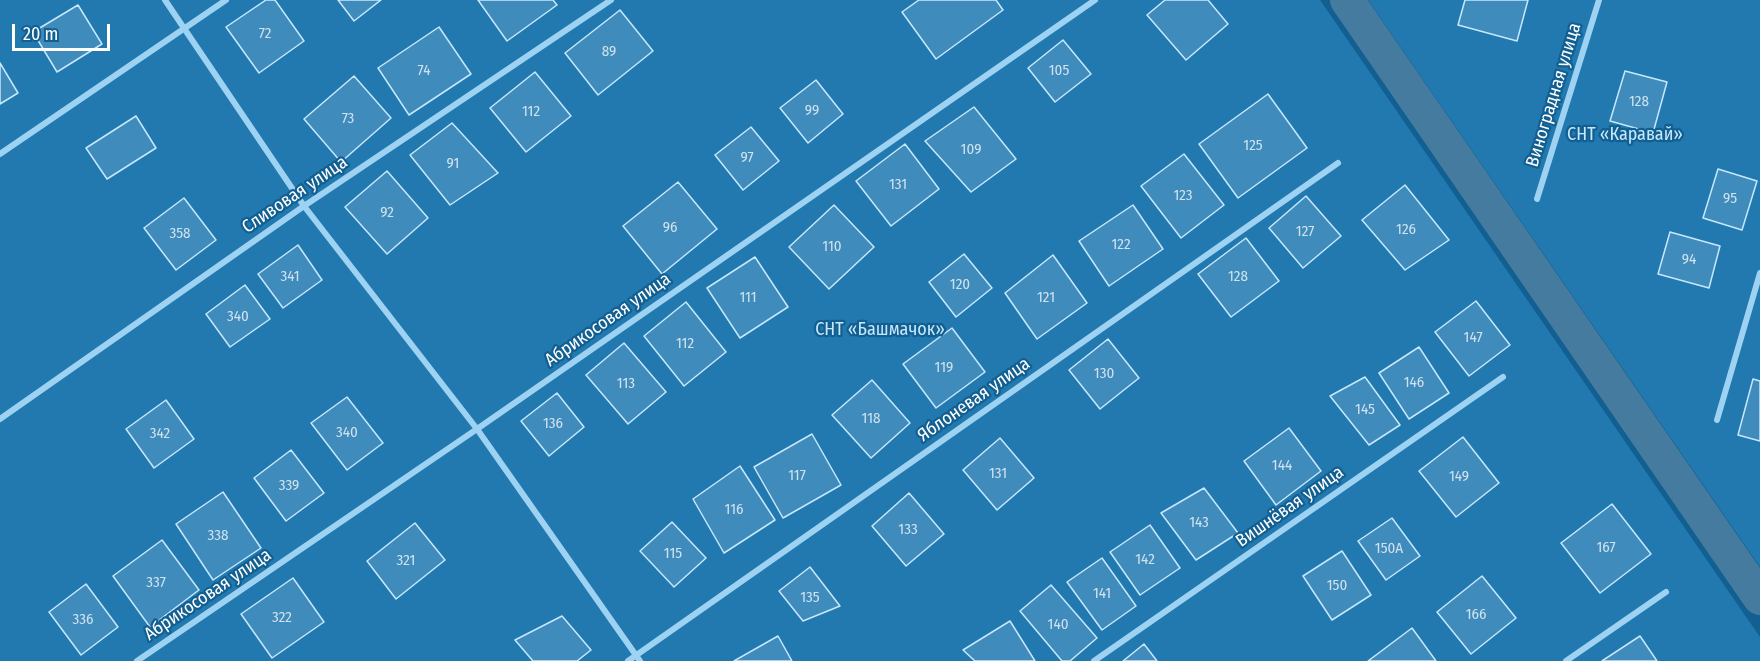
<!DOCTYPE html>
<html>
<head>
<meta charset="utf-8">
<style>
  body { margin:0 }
  #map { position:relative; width:1760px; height:661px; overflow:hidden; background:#125f91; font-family:"Fira Sans Condensed",sans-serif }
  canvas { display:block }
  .scale { position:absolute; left:12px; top:24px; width:98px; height:27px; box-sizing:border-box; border:3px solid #fff; border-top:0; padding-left:8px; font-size:18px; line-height:21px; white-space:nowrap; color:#fff; -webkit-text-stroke:4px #125f91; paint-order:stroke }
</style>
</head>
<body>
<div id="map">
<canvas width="1760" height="661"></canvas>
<div class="scale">20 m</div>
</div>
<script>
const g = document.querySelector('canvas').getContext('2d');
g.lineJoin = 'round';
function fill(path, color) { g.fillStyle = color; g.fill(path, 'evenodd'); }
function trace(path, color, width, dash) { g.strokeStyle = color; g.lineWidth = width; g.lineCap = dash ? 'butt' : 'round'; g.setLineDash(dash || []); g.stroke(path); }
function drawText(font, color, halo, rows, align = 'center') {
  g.font = font + ' "Fira Sans Condensed",sans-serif'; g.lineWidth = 4.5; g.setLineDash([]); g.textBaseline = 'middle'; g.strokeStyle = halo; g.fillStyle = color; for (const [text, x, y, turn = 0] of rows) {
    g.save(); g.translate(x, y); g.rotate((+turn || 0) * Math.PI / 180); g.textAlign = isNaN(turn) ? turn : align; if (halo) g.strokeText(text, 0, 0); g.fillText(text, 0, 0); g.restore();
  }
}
const green = new Path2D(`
  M0,0H1320L1760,637V661H0Z
  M1368,0H1760V567Z`);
const canal = new Path2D(`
  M1347,0L1760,598`);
const building = new Path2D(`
  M266,0H275L304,41L259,73L226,27Z
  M338,0H381L354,21Z
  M478,0H553L557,5L507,41Z
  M919,0H996L1003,10L936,59L902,12Z
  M1165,0H1208L1228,24L1186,60L1147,15Z
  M1465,0H1528L1517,41L1458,25Z
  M78,5L102,44L57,72L33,32Z
  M620,10L653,51L598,95L565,53Z
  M439,27L471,74L409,115L378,68Z
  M1063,40L1091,74L1055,102L1028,68Z
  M0,63L18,93L0,104Z
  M1625,71L1667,82L1653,133L1610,121Z
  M535,72L571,116L526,152L490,108Z
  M354,76L391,118L341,162L304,119Z
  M816,80L843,114L808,143L780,108Z
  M1268,94L1307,148L1238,198L1199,144Z
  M974,107L1016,159L971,192L925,141Z
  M136,116L156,148L107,179L86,148Z
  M452,123L498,173L450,205L410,155Z
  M751,127L779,161L743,190L715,155Z
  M905,144L939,189L891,226L856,181Z
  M1184,154L1224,205L1181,238L1141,186Z
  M1718,169L1757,181L1742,230L1703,218Z
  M387,171L428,218L387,254L345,207Z
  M678,182L717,229L662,274L623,226Z
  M1405,185L1449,240L1405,270L1362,220Z
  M1306,196L1341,236L1303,268L1269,228Z
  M184,198L216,240L176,270L144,228Z
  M834,205L874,247L829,289L789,247Z
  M1133,205L1163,249L1109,286L1079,241Z
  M1670,232L1720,246L1709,288L1658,274Z
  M1246,238L1279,281L1231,317L1198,274Z
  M298,245L322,280L283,308L258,274Z
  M964,254L992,288L956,317L929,282Z
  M1053,255L1087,303L1037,339L1005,293Z
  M755,257L788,307L740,338L707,288Z
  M245,285L270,319L230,347L206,314Z
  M1476,301L1510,345L1469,376L1435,332Z
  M686,302L726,352L684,386L644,336Z
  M952,328L985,372L936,408L903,364Z
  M1108,339L1139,378L1100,409L1069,370Z
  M624,343L666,392L628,424L586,375Z
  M1419,347L1449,393L1409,419L1379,373Z
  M1365,377L1400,425L1369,445L1330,396Z
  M1753,379L1760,381V441L1738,435Z
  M872,380L910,423L871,458L832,415Z
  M557,393L584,427L549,456L521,421Z
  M347,397L383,443L347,470L311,423Z
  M166,400L194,439L154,468L126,429Z
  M1289,428L1321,471L1276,505L1244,461Z
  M812,434L841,485L783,518L754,467Z
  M1463,437L1499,483L1456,517L1419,471Z
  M1000,438L1034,478L997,510L963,470Z
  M291,450L324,493L286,521L254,478Z
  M740,466L775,520L724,553L693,499Z
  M1204,488L1238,533L1196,560L1161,513Z
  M223,492L261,548L213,580L176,524Z
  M909,493L944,534L906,566L872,526Z
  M1612,504L1651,554L1600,593L1561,543Z
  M1392,518L1420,556L1386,580L1358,541Z
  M672,522L706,558L674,587L640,551Z
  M415,523L445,560L396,599L367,561Z
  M1150,525L1180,568L1140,595L1110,552Z
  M162,540L199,590L150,627L113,576Z
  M1342,551L1371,595L1332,620L1303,576Z
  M1102,558L1136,606L1102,630L1067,582Z
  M810,567L840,606L803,621L779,591Z
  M1482,576L1516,618L1471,654L1437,612Z
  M293,578L324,622L272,658L241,614Z
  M86,584L118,627L81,655L49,612Z
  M1051,585L1097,638L1070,661H1062L1020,611Z
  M562,616L591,650L577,661H533L515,640Z
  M1010,621L1035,661H975L963,650Z
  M1412,628L1436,661H1368Z
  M778,636L792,661H734Z
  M1640,636L1657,661H1602Z
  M1144,644L1157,661H1123Z`);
const minor = new Path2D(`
  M165,0L304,206L477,429L640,661
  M0,154L226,0
  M1537,199L1599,0
  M0,419L304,206L611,0
  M1717,420L1760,273
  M137,661L477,429L1095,0
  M628,661L1338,163
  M1094,661L1503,377
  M1566,661L1666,592`);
const numberNames = [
  ["72",265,34],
  ["89",609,52],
  ["74",424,71],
  ["105",1059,71],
  ["128",1639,102],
  ["99",812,111],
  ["112",531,112],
  ["73",348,119],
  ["125",1253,146],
  ["109",971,150],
  ["97",747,158],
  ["91",453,164],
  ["131",898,185],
  ["123",1183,196],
  ["95",1730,199],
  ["92",387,213],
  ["96",670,228],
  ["126",1406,230],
  ["127",1305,232],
  ["358",180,234],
  ["122",1121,245],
  ["110",832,247],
  ["94",1689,260],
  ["341",290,277],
  ["128",1238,277],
  ["120",960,285],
  ["111",748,298],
  ["121",1046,298],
  ["340",238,317],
  ["147",1473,338],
  ["112",685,344],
  ["119",944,368],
  ["130",1104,374],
  ["146",1414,383],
  ["113",626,384],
  ["145",1365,410],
  ["118",871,419],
  ["136",553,424],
  ["340",347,433],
  ["342",160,434],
  ["144",1282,466],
  ["131",998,474],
  ["117",797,476],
  ["149",1459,477],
  ["339",289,486],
  ["116",734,510],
  ["143",1199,523],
  ["133",908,530],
  ["338",218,536],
  ["167",1606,548],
  ["150А",1389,549],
  ["115",673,554],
  ["142",1145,560],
  ["321",406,561],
  ["337",156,583],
  ["150",1337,586],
  ["141",1102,594],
  ["135",810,598],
  ["166",1476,615],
  ["322",282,618],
  ["336",83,620],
  ["140",1058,625]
];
const streetNames = [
  ["Виноградная улица",1554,95,-73],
  ["Сливовая улица",295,195,-34],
  ["Абрикосовая улица",608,320,-35],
  ["Яблоневая улица",974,400,-35],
  ["Вишнёвая улица",1290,507,-35],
  ["Абрикосовая улица",208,595,-34]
];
const parkNames = [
  ["СНТ «Каравай»",1625,135],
  ["СНТ «Башмачок»",880,330]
];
fill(green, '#2179af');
trace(canal, '#447b9f', 34);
fill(building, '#3f8bbc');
trace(building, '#c6e8fd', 1.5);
trace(minor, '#9ed2f2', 6);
drawText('15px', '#cfe2ee', null, numberNames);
drawText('18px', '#fff', '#125f91', streetNames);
drawText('18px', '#c6e8fd', '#125f91', parkNames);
</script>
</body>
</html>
